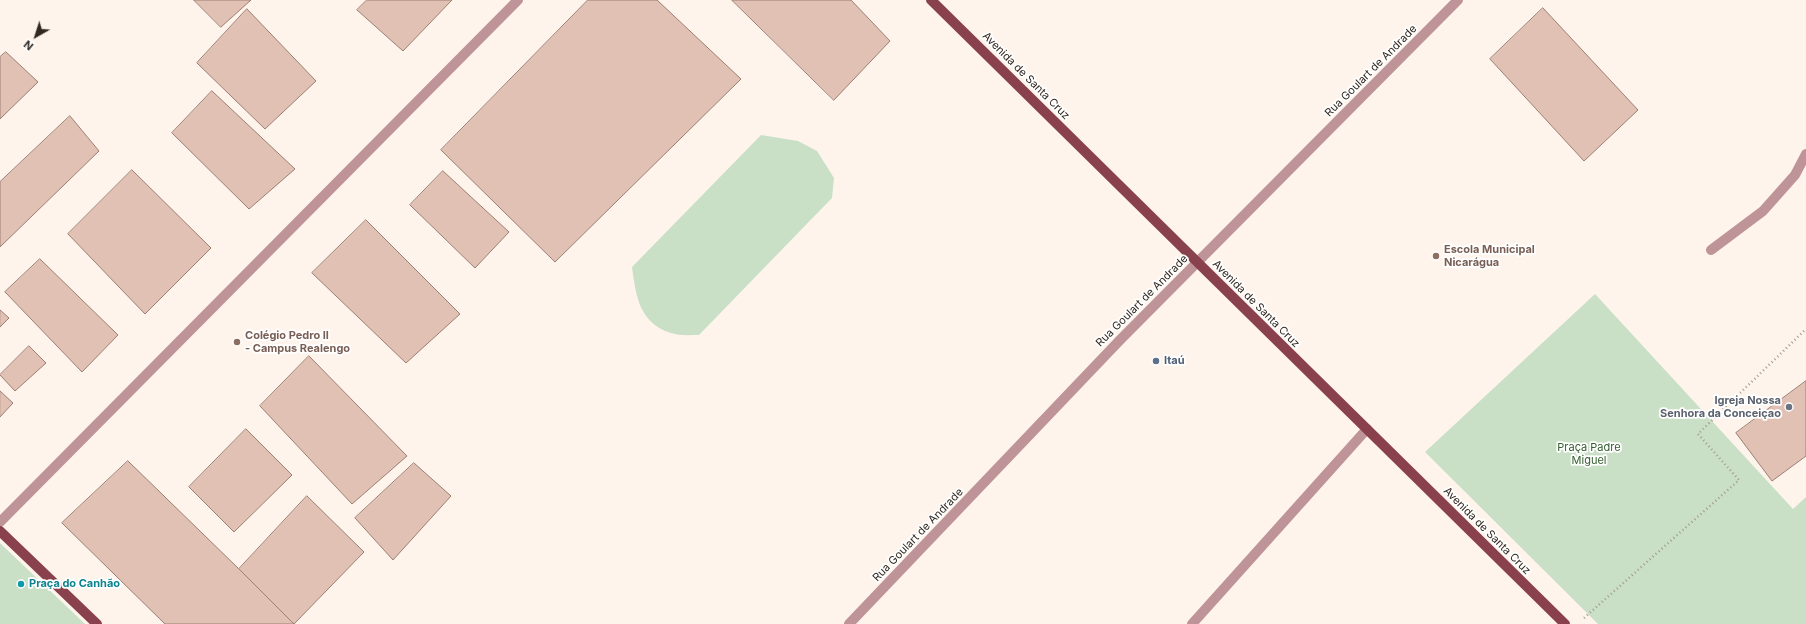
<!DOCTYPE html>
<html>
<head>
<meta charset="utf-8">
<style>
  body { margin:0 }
  #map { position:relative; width:1806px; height:624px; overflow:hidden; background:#fef4eb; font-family:Inter,sans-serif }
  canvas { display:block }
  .north { position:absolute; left:16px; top:16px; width:40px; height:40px; -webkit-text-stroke:3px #fff; paint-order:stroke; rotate:219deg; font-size:11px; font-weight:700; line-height:16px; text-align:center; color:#31281f }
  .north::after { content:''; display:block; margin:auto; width:14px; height:18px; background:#31281f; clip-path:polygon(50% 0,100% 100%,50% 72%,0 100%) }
</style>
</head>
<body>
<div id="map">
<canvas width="1806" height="624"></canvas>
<div class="north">N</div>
</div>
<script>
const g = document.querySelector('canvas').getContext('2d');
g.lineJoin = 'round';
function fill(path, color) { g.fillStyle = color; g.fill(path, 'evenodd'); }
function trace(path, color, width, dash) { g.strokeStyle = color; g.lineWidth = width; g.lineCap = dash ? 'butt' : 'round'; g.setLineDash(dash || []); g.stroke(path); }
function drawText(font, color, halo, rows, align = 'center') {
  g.font = font + ' Inter,sans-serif'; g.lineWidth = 3.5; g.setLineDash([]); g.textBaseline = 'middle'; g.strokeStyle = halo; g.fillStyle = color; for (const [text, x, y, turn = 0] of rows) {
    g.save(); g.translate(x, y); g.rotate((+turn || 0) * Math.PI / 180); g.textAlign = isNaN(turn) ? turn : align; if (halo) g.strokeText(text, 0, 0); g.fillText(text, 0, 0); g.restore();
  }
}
const green = new Path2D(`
  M761,135L798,141L817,151L834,178L832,198L699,335C690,335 679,336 671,333C639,323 636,296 632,267Z
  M1595,294L1793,509L1806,497V624H1598L1425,452Z
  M0,543L85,624H0Z`);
const building = new Path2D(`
  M194,0H251L221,27Z
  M367,0H452L403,51L357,10Z
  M588,0H657L741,79L555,262L441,150Z
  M732,0H851L890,41L834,100Z
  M1543,8L1638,110L1584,161L1490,59Z
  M247,9L316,81L265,129L197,63Z
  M6,52L38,82L0,119V57Z
  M212,91L295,169L249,209L172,133Z
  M70,116L99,151L0,247V182Z
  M132,170L211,248L145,314L68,234Z
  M443,171L509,232L475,268L410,205Z
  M366,220L460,314L406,363L312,273Z
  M40,259L118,335L82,372L5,292Z
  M0,310L9,318L0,327Z
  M29,346L46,363L15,391L0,375Z
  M309,356L407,456L352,504L260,406Z
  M1806,381V456L1772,481L1736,433Z
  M0,391L13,403L0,417Z
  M246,429L292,475L234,532L189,487Z
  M128,461L239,569L294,624H165L62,523Z
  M414,463L451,496L393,560L355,518Z
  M307,496L364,552L294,624L239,569Z`);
const path = new Path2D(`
  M1584,618L1739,480L1698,434L1806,329`);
const minor = new Path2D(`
  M1711,250L1763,211L1795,175L1806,154
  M0,522L518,0
  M849,624L1120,340L1458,0
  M1192,624L1367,429`);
const major = new Path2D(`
  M931,0L1565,624
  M0,531L97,624`);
const markers = [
  [1436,256,4,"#8d6e63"],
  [237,342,4,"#8d6e63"],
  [1156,361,4,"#5c6f8a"],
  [1789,407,4,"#6b7280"],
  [21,584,4,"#0f9aa8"]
];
const streetNames = [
  ["Rua Goulart de Andrade",1371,71,-45],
  ["Avenida de Santa Cruz",1026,76,45],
  ["Rua Goulart de Andrade",1142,301,-45],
  ["Avenida de Santa Cruz",1256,304,45],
  ["Avenida de Santa Cruz",1487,531,45],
  ["Rua Goulart de Andrade",918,535,-46]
];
const educationNames = [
  ["Escola Municipal",1444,250],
  ["Nicarágua",1444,263],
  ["Colégio Pedro II",245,336],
  ["- Campus Realengo",245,349]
];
const serviceNames = [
  ["Itaú",1164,361]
];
const worshipNames = [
  ["Igreja Nossa",1781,401],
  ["Senhora da Conceiçao",1781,414]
];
const parkNames = [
  ["Praça Padre",1589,448],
  ["Miguel",1589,461]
];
const cultureNames = [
  ["Praça do Canhão",29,584]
];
fill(green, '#c9e0c6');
fill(building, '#e2c1b5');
trace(building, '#9c7e72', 1);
trace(path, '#a39990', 2.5, [1, 3]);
trace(minor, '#bf9499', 10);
trace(major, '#8a414e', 10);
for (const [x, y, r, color] of markers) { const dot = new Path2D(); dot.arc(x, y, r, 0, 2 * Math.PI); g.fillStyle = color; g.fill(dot); trace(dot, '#fff', 1.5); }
drawText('11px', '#31281f', '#fff', streetNames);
drawText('bold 11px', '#785e54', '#fff', educationNames, 'left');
drawText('bold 11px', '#4e5e75', '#fff', serviceNames, 'left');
drawText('bold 11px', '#5b616d', '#fff', worshipNames, 'right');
drawText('11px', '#335d2e', '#fff', parkNames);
drawText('bold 11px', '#0d838f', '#fff', cultureNames, 'left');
</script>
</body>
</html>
